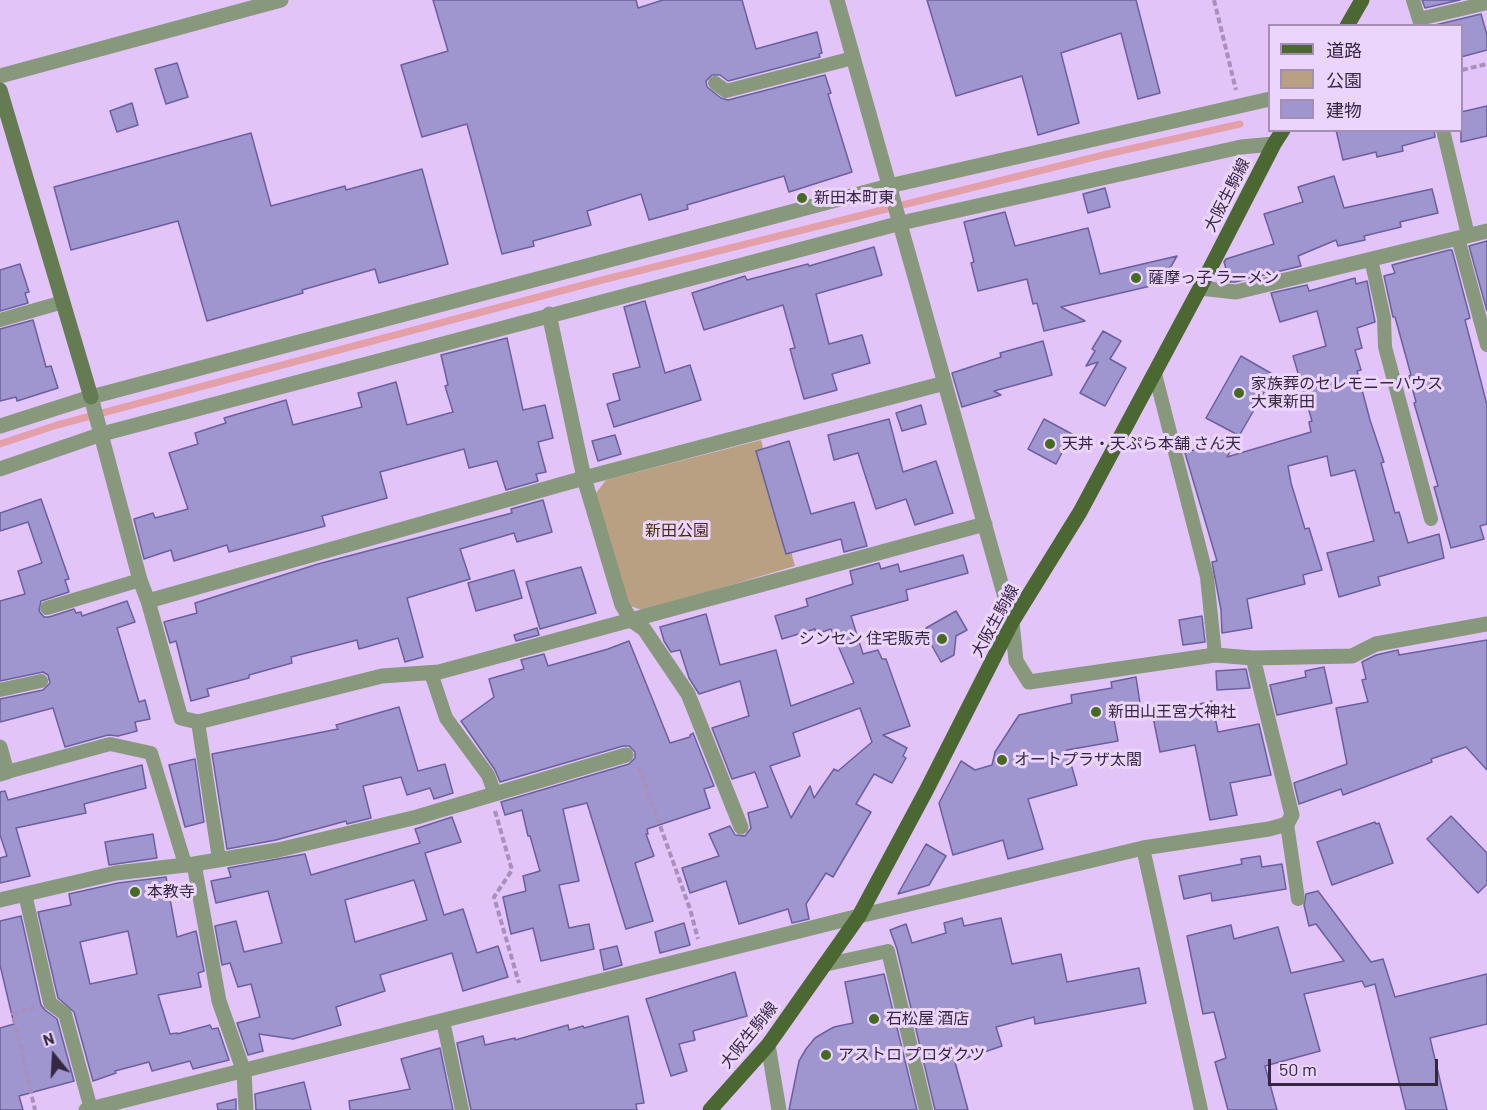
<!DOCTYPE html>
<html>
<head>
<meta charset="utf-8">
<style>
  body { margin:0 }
  #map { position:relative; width:1487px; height:1110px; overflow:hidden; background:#e3c4f9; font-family:Barlow,"Noto Sans JP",sans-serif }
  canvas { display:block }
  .legend { position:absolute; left:1268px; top:24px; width:195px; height:108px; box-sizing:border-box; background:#ecd5fd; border:2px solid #a38fb1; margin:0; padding:8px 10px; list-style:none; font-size:18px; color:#362740 }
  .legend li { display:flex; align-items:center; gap:12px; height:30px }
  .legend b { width:30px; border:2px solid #a38fb1 }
  .north { position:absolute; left:24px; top:1026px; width:60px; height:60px; -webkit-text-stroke:4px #ecd5fd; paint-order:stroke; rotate:342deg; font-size:16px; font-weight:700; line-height:24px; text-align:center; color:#362740 }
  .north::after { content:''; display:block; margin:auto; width:21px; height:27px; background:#362740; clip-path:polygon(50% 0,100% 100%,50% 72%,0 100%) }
  .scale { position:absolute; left:1268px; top:1059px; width:170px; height:27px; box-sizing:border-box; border:3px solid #362740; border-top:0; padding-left:8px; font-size:18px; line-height:21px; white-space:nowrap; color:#362740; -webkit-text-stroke:4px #ecd5fd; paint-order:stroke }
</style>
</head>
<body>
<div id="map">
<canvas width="1487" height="1110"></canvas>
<ul class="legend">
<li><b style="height:8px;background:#4b6732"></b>道路</li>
<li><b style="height:16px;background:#b9a083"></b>公園</li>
<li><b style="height:16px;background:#9f96cf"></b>建物</li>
</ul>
<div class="north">N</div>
<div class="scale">50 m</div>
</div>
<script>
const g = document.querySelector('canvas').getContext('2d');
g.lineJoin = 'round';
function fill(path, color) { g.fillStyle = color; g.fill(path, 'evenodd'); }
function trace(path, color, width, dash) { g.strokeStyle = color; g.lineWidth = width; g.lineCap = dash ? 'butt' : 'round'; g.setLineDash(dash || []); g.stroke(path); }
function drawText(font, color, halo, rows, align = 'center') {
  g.font = font + ' Barlow,"Noto Sans JP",sans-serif'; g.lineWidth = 6; g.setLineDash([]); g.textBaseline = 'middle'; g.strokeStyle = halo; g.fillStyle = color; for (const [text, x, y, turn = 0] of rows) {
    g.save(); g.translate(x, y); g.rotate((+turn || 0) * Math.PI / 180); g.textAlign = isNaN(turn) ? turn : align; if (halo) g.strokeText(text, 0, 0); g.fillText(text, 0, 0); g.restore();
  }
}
const green = new Path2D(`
  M761,440L795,566L644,611L628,605L596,493L606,480Z`);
const stream = new Path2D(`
  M0,444L57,425L602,280L1103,155L1240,124`);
const building = new Path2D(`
  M433,0H636L638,8L663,0H742L756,49L817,32L822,53L819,54L820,57L728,81L720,75H712L706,81L707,87L721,98L728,100L825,75L831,93L828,94L852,172L789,192L784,176L687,205L688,209L649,220L641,194L587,211L591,225L533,241L534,246L502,254L467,124L422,137L401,65L448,51Z
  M927,0H1136L1160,93L1138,99L1121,33L1061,53L1079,123L1038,135L1022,76L956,96Z
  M1422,0H1460L1425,8Z
  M1481,14L1487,35V50L1461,57V26H1431Z
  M177,63L188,97L166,104L155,69Z
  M132,103L138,125L117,132L110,111Z
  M1487,106V136L1461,142V112Z
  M1336,130H1434L1435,137L1402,146L1403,151L1377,157L1376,152L1343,160Z
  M251,133L271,206L345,186L346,190L422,169L448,264L379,283L375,269L302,290L303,293L207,321L178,221L71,250L54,187Z
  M1334,176L1344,208L1432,189L1438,213L1400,222L1401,227L1364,236L1365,240L1338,246L1336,240L1298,256L1301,266L1235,282H1230L1224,262L1226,259L1274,244L1264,214L1303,202L1298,187Z
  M1105,188L1110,207L1088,213L1083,194Z
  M1005,212L1015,246L1088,228L1100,274L1177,256L1170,268L1189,277L1061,307L1085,321L1044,331L1037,303L1033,304L1027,279L978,291L971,263L974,262L964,222Z
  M1487,241V311L1469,246Z
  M874,247L882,275L816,294L829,344L862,335L870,363L832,374L837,390L804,399L790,349L795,348L783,305L704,330L692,293L745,276L747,280L808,264L809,266Z
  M1449,250H1452L1470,318L1465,320L1487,405V524L1480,526L1484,539L1451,548L1434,487L1438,486L1414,403L1416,402L1409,376L1411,375L1395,317H1393L1384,276L1395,273L1392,265Z
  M20,264L29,292L25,293L28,303L0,311V270Z
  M1355,278L1356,284L1367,281L1375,322L1357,328L1362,348L1355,350L1361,370L1357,371L1370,420L1384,462L1381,463L1395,513L1399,512L1408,543L1439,534L1444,558L1378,577L1380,585L1339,597L1327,553L1374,541L1355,470L1331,476L1327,456L1288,466L1291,483L1305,529L1309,528L1322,570L1303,575L1305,584L1247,599L1252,628L1222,633L1221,610L1212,562L1217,561L1185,453L1238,435L1206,418L1241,356L1274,375L1227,457L1311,432L1309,422L1312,421L1293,356L1326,346L1317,311L1280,322L1271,293L1307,285L1309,291Z
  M645,301L665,373L690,365L701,400L614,427L607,404L620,400L613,374L640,367L624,307Z
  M33,320L46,367L51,366L58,388L17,401L16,397L0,401V329Z
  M1103,331L1121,341L1110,359L1126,368L1105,406L1080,393L1098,362L1086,366L1095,351L1092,349Z
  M507,338L523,410L545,405L553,438L538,442L546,472L536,474L538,481L506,490L497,461L469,468L464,449L380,472L387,498L322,516L325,526L229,552L227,545L174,561L171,550L144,559L134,519L153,513L155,518L188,509L169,453L198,444L195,433L226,423L224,418L286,400L293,425L362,407L358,393L396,382L407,425L453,412L445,386L448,385L441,355Z
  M1043,341L1052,375L994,391L1001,395L962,407L952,373L1001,357L1000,353Z
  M921,405L926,424L902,431L896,413Z
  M889,419L903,472L936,461L953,513L915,525L906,499L876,509L858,453L834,460L828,435Z
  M1044,419L1072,434L1056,464L1028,449Z
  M615,435L621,454L598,461L592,441Z
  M789,441L811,514L854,502L867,546L844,552L841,539L786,554L756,451Z
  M41,499L69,579L65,580L69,592L41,601L39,611L44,617H49L74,609L76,613L81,612L82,616L127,601L135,622L117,628L139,702L145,700L150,719L135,722L137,731L118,736L108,735L65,747L53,708L0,722V699L43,690L50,683L48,675L43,672L0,681V601L25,594L18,571L42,563L28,522L0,531V513Z
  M543,500L552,532L517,542L514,533L460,549L470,579L407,598L423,657L405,662L398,638L359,649L357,640L291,657L292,663L249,675V678L207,689L209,696L191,701L176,641L170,643L164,622L197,613L195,603L318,564L512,513L511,509Z
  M963,555L968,573L906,590L908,600L851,616L863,654L878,650L882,659H886L910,726L883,735L907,748L903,756L906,758L892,783L874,774L856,804L871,812L833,877L826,873L806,904L809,919L792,923L788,909L739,924L726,881L690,893L682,868L719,856L709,834L730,826L735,835L745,836L751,828L748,813L768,807L755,772L732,779L712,728L749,716L740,681L699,694L689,678L680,650L671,652L664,641L660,627L706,614L720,665L776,650L791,706L854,683L831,629L816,634L815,629L782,639L775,616L808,606L806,599L853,584L850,571L879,563L881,569L898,564L900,572ZM860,708L872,742L838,771L834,769L814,798L810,786L791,818L770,766L800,756L793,733Z
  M581,567L596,613L540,629L526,582Z
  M514,570L522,598L476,611L468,583Z
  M956,611L967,630L956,636L954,655L941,662L926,635V628Z
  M1202,616L1205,642L1183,645L1179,620Z
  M537,628L539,635L516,641L514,635Z
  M1487,640V770L1466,747L1431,759L1432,762L1343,795L1341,789L1299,804L1294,783L1347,764L1336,708L1368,702L1362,680L1366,679L1362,662L1376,655L1398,650L1399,655Z
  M629,641L670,743L690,737V735L693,733L714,786L704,789L710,808L647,829L648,834H646L654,856L635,863L653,921L626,929L587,803L563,809L579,881L559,885L569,928L589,924L594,949L541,961L533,928L511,934L503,897L526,891L523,876L540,871L530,836H528L522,810L505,815L501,802L629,764L635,758V752L629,746H623L500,782L495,770L461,721L494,697L489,679L524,669L521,660L544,654L548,666L608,649Z
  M1324,667L1332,703L1277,715L1270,685L1306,677L1305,671Z
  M1246,669L1250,688L1217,690L1216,671Z
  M1136,677L1140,703L1112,709L1118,741L1067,750L1077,785L1028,799L1043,849L1008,859L1003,840L953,855L939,803L961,761L975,770L992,765L995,752L1019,715L1072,703L1071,695L1112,688L1111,682Z
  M1212,701L1218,732L1259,724L1271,775L1230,783L1237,815L1210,820L1195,745L1160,752L1153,717L1196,709L1195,705Z
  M399,707L418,771L445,764L453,793L434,799L430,788L407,795L401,777L363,786L371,818L347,824L346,821L276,840L227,849L212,754L338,729L336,725Z
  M195,759L204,822L185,827L169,765Z
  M142,765L146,788L84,804L86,813L16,828L30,876L0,883V858L7,856L0,835V792L5,791L8,800Z
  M1451,816L1487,853V884L1478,893L1427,839Z
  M452,817L461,842L425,853L444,915L463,909L477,953L498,946L508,977L463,991L452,953L380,975L385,991L336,1007L341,1025L293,1039L259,1034L263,1051L248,1055L237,1023L260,1017L251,984L238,987L230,963L222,965L215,926L236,921L244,952L282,943L268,891L216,903L211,881L231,877L228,868L305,854L311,875L420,843L415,829ZM414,880L427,920L355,942L345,900Z
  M1375,822L1376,824L1379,823L1393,863L1332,885L1317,842Z
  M153,834L157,858L109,865L105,842Z
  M926,844L946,856L929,885L898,894Z
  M1260,856L1262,867L1282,864L1286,889L1212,901L1211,893L1184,899L1179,876L1242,864L1241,859Z
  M166,877L177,937L196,931L204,971L198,973L201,987L158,995L170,1034L177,1033V1034L210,1025L212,1029L218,1028L229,1060L193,1069L190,1061L152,1071L149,1062L115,1071L116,1073L93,1081L74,1012L58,998L38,912L71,905L69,894L118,883ZM128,931L137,974L90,984L80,942Z
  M1318,891L1371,962L1383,959L1395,997L1487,974V1024L1430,1038L1447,1110H1406L1375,984L1365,987L1362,981L1304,994L1320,1051L1265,1066L1277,1110H1228L1215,1062L1226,1058L1214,1012L1203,1014L1187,936L1231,925L1234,939L1278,927L1291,973L1344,961L1316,924L1309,926L1304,905L1306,894Z
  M21,916L41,1005L45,1010L57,1019L74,1081L19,1096L23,1110H0V1028L14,1024L0,965V921Z
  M962,918L964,926L1001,918L1012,964L1061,954L1067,982L1139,968L1146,1003L1035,1024L1034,1017L996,1027L1002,1046L955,1062L968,1110H935L897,949L890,930L906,924L912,943L946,933L944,923Z
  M684,923L690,945L660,953L655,932Z
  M617,946L622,965L604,970L600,950Z
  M735,972L747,1016L693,1031L695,1040L679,1044L687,1071L671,1076L646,999Z
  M884,974L917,1110H789L799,1061L806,1049L815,1038L825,1032L834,1027L853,1023L845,982Z
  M628,1016L644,1103L636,1104L637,1110H471L457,1043L483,1036L485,1045L515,1038V1040L568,1025L569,1030L583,1026L584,1028Z
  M440,1048L453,1110H350L349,1101L410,1089L401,1059Z
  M304,1082L311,1110H256L255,1094Z
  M236,1099V1110H218L217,1104Z`);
const path = new Path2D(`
  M1214,0L1236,90
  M1462,70L1487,64
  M639,767L690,909L698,939
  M495,811L512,870L494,897L519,983
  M35,1007L13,1014L35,1110`);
const lane = new Path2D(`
  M1413,0L1421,26
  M1419,19L1487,3
  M715,83L726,91L853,58
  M1443,130L1468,235
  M1458,238L1487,345
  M1371,259L1384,318L1385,347L1431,519
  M0,320L63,302
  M1155,374L1207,577L1215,655
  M47,608L140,580
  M431,673L446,718L488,775L495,794
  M0,690L41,681
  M198,722L219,859
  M7,772L110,744L151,753L185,864
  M1287,824L1298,899
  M1143,848L1201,1110
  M25,894L50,1003L65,1014L91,1109
  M824,965L888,951L926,1110
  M443,1021L462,1110`);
const street = new Path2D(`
  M837,0L1012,622L1016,661L1029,682L1215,655L1253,658L1352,656L1376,644L1487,624
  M0,76L281,0
  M1200,288L1236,292L1487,231
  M549,314L584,478L622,605L631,620L644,629L688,694L741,827
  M91,397L140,580L148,601L181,718L198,722L382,676L439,672L985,524
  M0,426L91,397L889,186L1270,99
  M0,469L102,434L901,223L1241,147L1274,144
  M148,601L584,478L945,383
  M0,747L7,772L0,774
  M194,864L219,1001L244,1072L246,1110
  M0,900L116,873L194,864L278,850L417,817L626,755
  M768,1045L779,1110
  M86,1110L859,916L1143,848L1269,829L1287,824L1292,815L1253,658`);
const secondary = new Path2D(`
  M0,90L91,397`);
const primary = new Path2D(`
  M1347,26L1362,0
  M710,1110L768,1045L859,916L926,791L1012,622L1080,512L1200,288L1274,144L1283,130`);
const markers = [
  [802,198,6,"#476a22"],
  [1136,278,6,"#476a22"],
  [1239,393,6,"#476a22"],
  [1050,444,6,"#476a22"],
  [942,639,6,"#476a22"],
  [1096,712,6,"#476a22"],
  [1002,760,6,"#476a22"],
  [135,892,6,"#476a22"],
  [874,1019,6,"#476a22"],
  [826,1055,6,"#476a22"]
];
const streetNames = [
  ["大阪生駒線",1227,195,-63],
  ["大阪生駒線",995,621,-61],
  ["大阪生駒線",749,1035,-51]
];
const poiNames = [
  ["新田本町東",814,198],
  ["薩摩っ子 ラーメン",1148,278],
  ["家族葬のセレモニーハウス",1251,384],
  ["大東新田",1251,402],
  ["天丼・天ぷら本舗 さん天",1062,444],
  ["シンセン 住宅販売",930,639,"right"],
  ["新田山王宮大神社",1108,712],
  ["オートプラザ太閤",1014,760],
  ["本教寺",147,892],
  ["石松屋 酒店",886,1019],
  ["アストロ プロダクツ",838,1055]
];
const parkNames = [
  ["新田公園",677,531]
];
fill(green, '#b9a083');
trace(stream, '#e4a0a8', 7);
fill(building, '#9f96cf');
trace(building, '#6b5f9f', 1.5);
trace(path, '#a98fbb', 4, [6, 3]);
trace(lane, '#88987c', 14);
trace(street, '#88987c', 15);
trace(secondary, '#657b52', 15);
trace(primary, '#4b6732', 15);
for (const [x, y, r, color] of markers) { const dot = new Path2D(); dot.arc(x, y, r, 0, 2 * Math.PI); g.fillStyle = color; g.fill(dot); trace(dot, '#ecd5fd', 2); }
drawText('16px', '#362740', '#ecd5fd', streetNames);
drawText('16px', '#362740', '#ecd5fd', poiNames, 'left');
drawText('16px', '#472b01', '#ecd5fd', parkNames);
</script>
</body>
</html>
